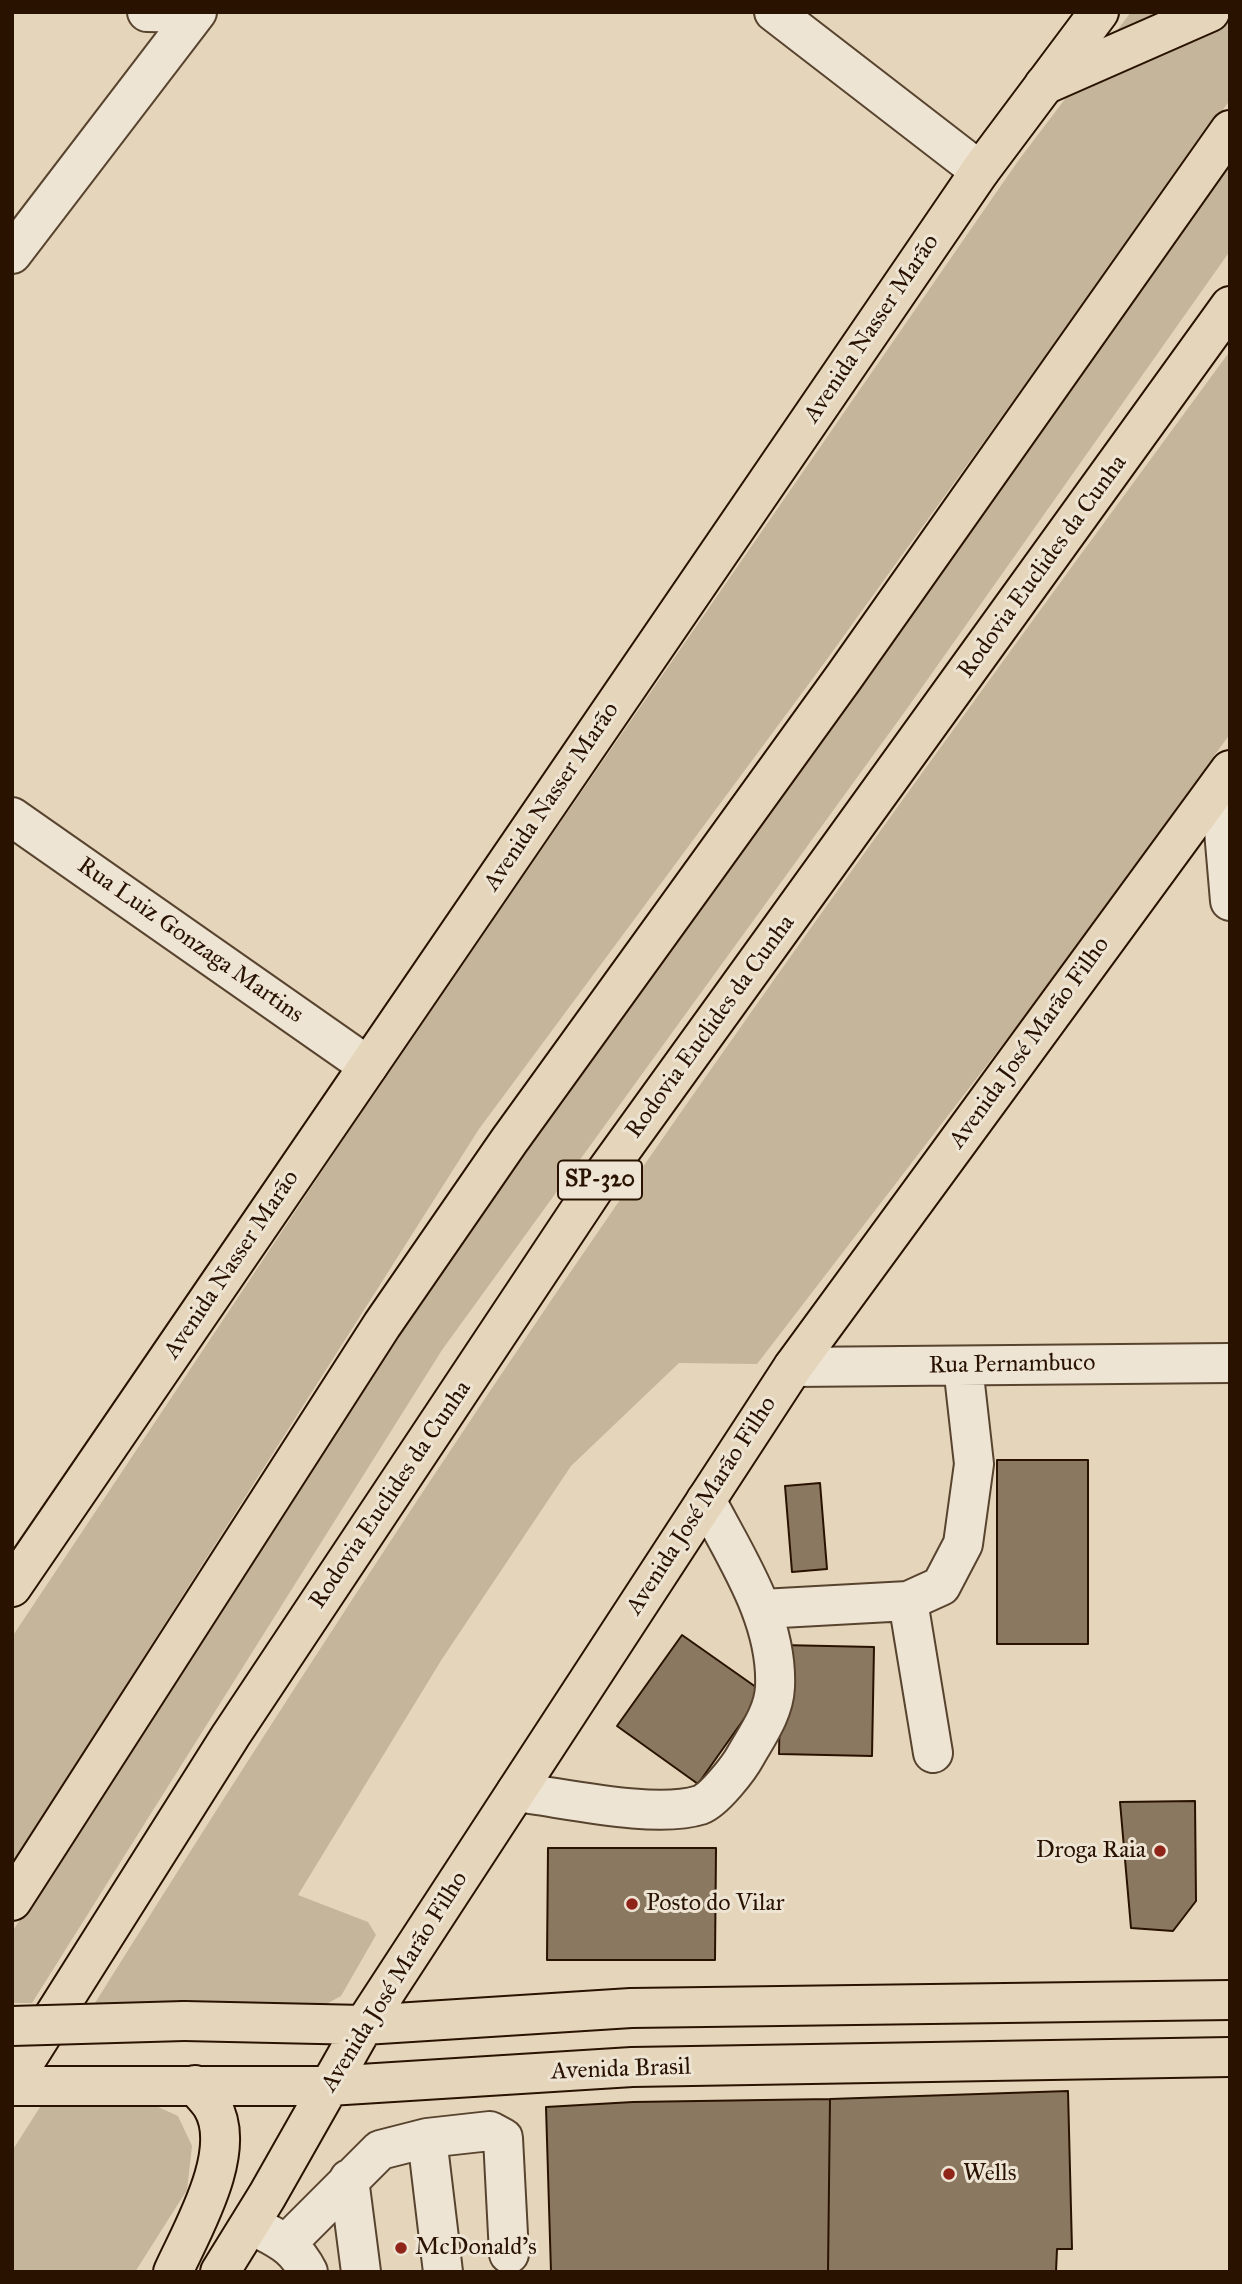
<!DOCTYPE html>
<html>
<head>
<meta charset="utf-8">
<style>
  body { margin:0 }
  #map { position:relative; width:1242px; height:2284px; overflow:hidden; background:#e5d6bb; font-family:"IM FELL Great Primer",serif }
  canvas { display:block }
  .frame { position:absolute; inset:0; border:14px solid #291200; pointer-events:none }
</style>
</head>
<body>
<div id="map">
<canvas width="1242" height="2284"></canvas>
<div class="frame"></div>
</div>
<script>
const g = document.querySelector('canvas').getContext('2d');
g.lineJoin = 'round';
function fill(path, color) { g.fillStyle = color; g.fill(path, 'evenodd'); }
function trace(path, color, width, dash) { g.strokeStyle = color; g.lineWidth = width; g.lineCap = dash ? 'butt' : 'round'; g.setLineDash(dash || []); g.stroke(path); }
function drawText(font, color, halo, rows, align = 'center') {
  g.font = font + ' "IM FELL Great Primer",serif'; g.lineWidth = 6; g.setLineDash([]); g.textBaseline = 'middle'; g.strokeStyle = halo; g.fillStyle = color; for (const [text, x, y, turn = 0] of rows) {
    g.save(); g.translate(x, y); g.rotate((+turn || 0) * Math.PI / 180); g.textAlign = isNaN(turn) ? turn : align; if (halo) g.strokeText(text, 0, 0); g.fillText(text, 0, 0); g.restore();
  }
}
const green = new Path2D(`
  M1131,12H1230V100L825,662L479,1129L12,1864V1637L394,1063L1018,161Z
  M1230,165V251L906,710L442,1350L32,2003H12V1932L395,1332Z
  M1230,351V734L1033,1005L757,1364L679,1363L571,1466L442,1659L298,1895L368,1922L376,1935L341,1996L321,2007L95,2003C266,1729 441,1459 624,1194C821,909 1025,630 1230,351Z
  M42,2104L156,2106L178,2116L192,2146L187,2190L135,2272H12V2151Z`);
const building = new Path2D(`
  M997,1460H1088V1644H997Z
  M820,1483L827,1569L792,1572L785,1486Z
  M682,1635L763,1692L698,1784L617,1726Z
  M781,1645L874,1647L872,1756L779,1754Z
  M1195,1801L1196,1901L1173,1931L1131,1928L1120,1802Z
  M548,1848H716L715,1960H547Z
  M1068,2091L1072,2249H1057L1056,2272H828L830,2099Z
  M830,2099L828,2272H551L546,2107L633,2102Z`);
const minor = new Path2D(`
  M147,12L196,13
  M774,12L980,171
  M12,254L197,12
  M1220,784L1230,901
  M12,817L368,1066
  M793,1367L1230,1363
  M908,1601L933,1753
  M762,1609L908,1601L941,1586L963,1544L974,1464L963,1366
  M516,1792C565,1798 655,1819 700,1805C714,1800 739,1768 746,1755C758,1734 774,1712 775,1687C778,1619 736,1558 706,1500
  M427,2138L443,2272
  M349,2179L361,2272
  M263,2231C285,2242 297,2250 308,2272
  M287,2243L380,2150L427,2138L490,2131L503,2138L509,2254`);
const major = new Path2D(`
  M12,1587L980,171L1099,12
  M184,2021L364,2025L631,2008L1230,2000
  M12,2086H329L632,2067L1230,2057
  M173,2272C192,2230 239,2151 212,2106C208,2099 200,2092 195,2085
  M220,2272L267,2196L364,2025L793,1367L1230,770`);
const highway = new Path2D(`
  M1044,85L1210,12
  M12,1901L382,1325L509,1141L844,677L1230,130
  M12,2082L231,1735L599,1181L1230,306`);
const majorBridge = new Path2D(`
  M12,2026L184,2021`);
const markers = [
  [1160,1851,7,"#8f2418"],
  [632,1904,7,"#8f2418"],
  [949,2174,7,"#8f2418"],
  [401,2248,7,"#8f2418"]
];
const shields = [
  [600,1180,84]
];
const shieldNames = [
  ["SP-320",600,1180]
];
const streetNames = [
  ["Avenida Nasser Marão",872,329,-56],
  ["Rodovia Euclides da Cunha",1043,567,-54],
  ["Avenida Nasser Marão",552,797,-56],
  ["Rua Luiz Gonzaga Martins",190,941,35],
  ["Rodovia Euclides da Cunha",711,1027,-54],
  ["Avenida José Marão Filho",1030,1043,-54],
  ["Avenida Nasser Marão",232,1265,-56],
  ["Rua Pernambuco",1012,1365,-1],
  ["Rodovia Euclides da Cunha",391,1495,-56],
  ["Avenida José Marão Filho",702,1506,-57],
  ["Avenida José Marão Filho",395,1982,-58],
  ["Avenida Brasil",621,2070,-2]
];
const poiNames = [
  ["Droga Raia",1146,1851,"right"],
  ["Posto do Vilar",646,1904],
  ["Wells",963,2174],
  ["McDonald's",415,2248]
];
fill(green, '#c5b59b');
fill(building, '#8b7861');
trace(building, '#291200', 2);
trace(minor, '#58432f', 42);
trace(major, '#291200', 42);
trace(highway, '#291200', 42);
trace(minor, '#eee4d3', 38);
trace(major, '#e5d6bb', 38);
trace(highway, '#e5d6bb', 38);
trace(majorBridge, '#291200', 42, []);
trace(majorBridge, '#e5d6bb', 38);
for (const [x, y, r, color] of markers) { const dot = new Path2D(); dot.arc(x, y, r, 0, 2 * Math.PI); g.fillStyle = color; g.fill(dot); trace(dot, '#eee4d3', 2.5); }
for (const [x, y, w] of shields) { const box = new Path2D(); box.roundRect(x - w / 2, y - 19.5, w, 39, 5); g.fillStyle = '#eee4d3'; g.fill(box); trace(box, '#291200', 2); }
drawText('bold 23px', '#291200', null, shieldNames);
drawText('24px', '#291200', '#eee4d3', streetNames);
drawText('24px', '#291200', '#eee4d3', poiNames, 'left');
</script>
</body>
</html>
